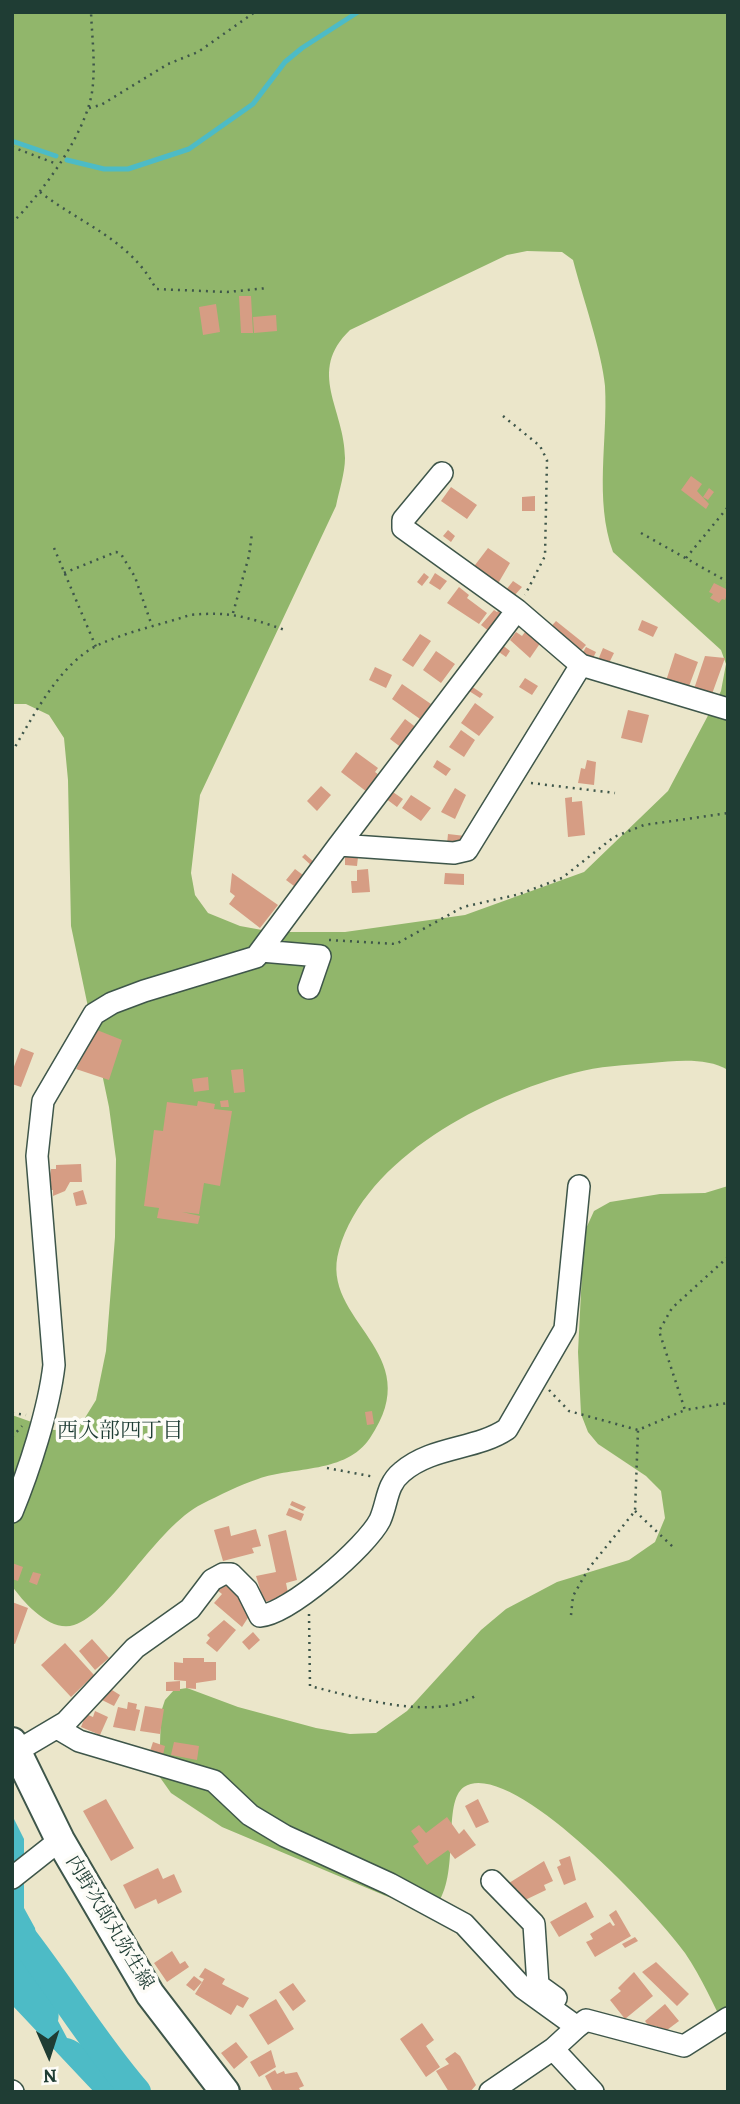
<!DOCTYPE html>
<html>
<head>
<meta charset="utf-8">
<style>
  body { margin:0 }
  #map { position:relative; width:740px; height:2104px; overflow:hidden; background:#ebe6ca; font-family:Alegreya,serif }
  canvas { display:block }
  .frame { position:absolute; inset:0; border:14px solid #1f3d34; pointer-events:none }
  .north { position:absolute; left:14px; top:2020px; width:70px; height:70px; -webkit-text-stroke:5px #fdfcf7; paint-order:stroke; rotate:177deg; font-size:19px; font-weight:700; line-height:28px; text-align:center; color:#1f3d34 }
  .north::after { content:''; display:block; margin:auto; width:24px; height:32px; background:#1f3d34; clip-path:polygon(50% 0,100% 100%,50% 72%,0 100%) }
</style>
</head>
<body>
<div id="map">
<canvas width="740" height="2104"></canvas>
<div class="frame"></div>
<div class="north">N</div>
</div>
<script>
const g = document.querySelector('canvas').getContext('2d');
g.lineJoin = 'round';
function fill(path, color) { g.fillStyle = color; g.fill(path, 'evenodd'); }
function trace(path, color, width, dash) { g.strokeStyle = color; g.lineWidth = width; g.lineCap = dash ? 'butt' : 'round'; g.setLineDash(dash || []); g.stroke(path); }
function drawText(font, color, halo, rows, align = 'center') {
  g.font = font + ' Alegreya,"Noto Serif JP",serif'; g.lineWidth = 7; g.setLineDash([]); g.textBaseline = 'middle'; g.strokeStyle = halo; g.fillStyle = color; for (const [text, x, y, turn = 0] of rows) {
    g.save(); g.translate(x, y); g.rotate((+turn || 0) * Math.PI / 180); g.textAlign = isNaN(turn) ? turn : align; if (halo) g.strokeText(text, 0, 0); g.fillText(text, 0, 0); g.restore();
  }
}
const forest = new Path2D(`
  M12,12H728V1070C706,1057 675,1061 651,1063C625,1065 599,1066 574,1073C486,1096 366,1157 339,1250C318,1322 430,1351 370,1438C346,1474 294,1466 258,1479C239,1485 220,1495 202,1504C156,1527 111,1614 74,1625C51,1633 24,1603 12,1586V1415L54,1430L67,1429L83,1421L96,1400L106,1351L115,1237L116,1159L109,1107L71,926L68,780L64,738L49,715L26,704H12ZM527,251L562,252L573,260C582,295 602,352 605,386C608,440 594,499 613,552L721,650L726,664L721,691L668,791L584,872L465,915L345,932H273L240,926L208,913L195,895L191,873L200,795L336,506C339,491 345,473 345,458C345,409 306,372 350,330L507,255Z
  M728,1186V2033C714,2006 702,1978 685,1953C659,1916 511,1756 464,1787C442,1802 460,1870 438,1903L419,1907L386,1896L222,1827L171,1793L159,1776L161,1712L165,1700L174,1690L187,1688L238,1707L316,1728L350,1734L376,1733L407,1711L481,1630L506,1609L557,1582L629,1560L655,1542L665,1518L661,1491L646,1476L598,1444L588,1432L581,1414L578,1352L584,1233L594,1211L610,1202L660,1194L705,1193Z`);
const water = new Path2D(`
  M12,1815L24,1839V1908L35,1928L44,1985C54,1990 61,2011 58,2021L67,2038C84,2040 119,2077 130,2092H94L12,2005Z`);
const stream = new Path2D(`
  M12,141L56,156
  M67,160L104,169H128L189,149L253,104L285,62L302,48L358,12`);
const river = new Path2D(`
  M12,1925C56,1979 90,2039 136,2092`);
const building = new Path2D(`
  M239,296H251L253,333H241Z
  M216,304L220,332L203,335L199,307Z
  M276,315L277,331L254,333L253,317Z
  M691,476L702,484L697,491L709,504L706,509L681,490Z
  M451,487L477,505L467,519L441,501Z
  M709,488L714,492L708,500L703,497Z
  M535,496V511H522V497Z
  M448,530L455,536L451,542L443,536Z
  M488,548L510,563L496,587L472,569Z
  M424,573L429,577L422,586L417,582Z
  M435,573L447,581L440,590L429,583Z
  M513,581L522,587L514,596L506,590Z
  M714,583L728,590L725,600L722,599L719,603L710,598L713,594L709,592Z
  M459,587L469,595L467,598L487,613L479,624L447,603Z
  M500,609L505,613L490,632L481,625L494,610L497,612Z
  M642,620L658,627L653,637L638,630Z
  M556,621L586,645L579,653L548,630Z
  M516,632L522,636L525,632L541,642L530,658L510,640Z
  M420,634L431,641L413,667L402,660Z
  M501,644L510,651L506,657L496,650Z
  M586,647L596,652L592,660L582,654Z
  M603,648L614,653L608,665L598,660Z
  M436,651L455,664L441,683L423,670Z
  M675,653L698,662L688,689L666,681Z
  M705,656L725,658L712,694L694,689Z
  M375,667L392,675L386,688L369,680Z
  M525,678L538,686L532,695L519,687Z
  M402,684L431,704L420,719L392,699Z
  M471,686L483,694L480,698L469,691Z
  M475,703L494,717L479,736L461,723Z
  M628,710L649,715L642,743L621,738Z
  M405,719L417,728L402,748L390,739Z
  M461,730L475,740L464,757L449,747Z
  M356,752L378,768L375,772L379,775L367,792L341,772Z
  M437,760L451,769L446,776L433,767Z
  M587,760L596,762L594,785L578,783L581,768L585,769Z
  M321,786L331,795L317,811L307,801Z
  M455,788L466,795L455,819L441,812Z
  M390,790L403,799L397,807L385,798Z
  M411,795L431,808L421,821L402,808Z
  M572,797V802L582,801L585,835L568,837L565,798Z
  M448,834L474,837L467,847L447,844Z
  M305,854L315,863L312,866L302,857Z
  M345,857H358L357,866L345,865Z
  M295,869L303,875L294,886L286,880Z
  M368,869L370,892L352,893L351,881H357V870Z
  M232,873L278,905L260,928L229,904L235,896L230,892Z
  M445,873L464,874V885L444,884Z
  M97,1030L122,1040L109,1080L76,1069Z
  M21,1048L34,1053L21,1087L12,1084V1072Z
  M243,1069L245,1092L234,1093L231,1070Z
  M208,1077L209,1090L194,1092L192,1079Z
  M228,1100L229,1107H221L220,1101Z
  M198,1101L215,1104L214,1109L232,1111L220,1186L204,1183L199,1214L182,1212L200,1216L198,1224L157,1218L159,1208L144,1206L154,1130L163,1131L167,1102L197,1106Z
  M81,1164L82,1182H70L65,1191L53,1196V1190H48L51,1169H56V1165Z
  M83,1190L87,1204L76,1206L73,1193Z
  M372,1411L374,1424L367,1425L365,1412Z
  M292,1501L306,1507L303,1511L290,1505Z
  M289,1508L304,1514L301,1521L286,1515Z
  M229,1526L231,1536L256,1529L261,1546L252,1548L254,1553L223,1561L214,1530Z
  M286,1530L297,1580L286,1583L288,1593L280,1595V1598L264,1602L256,1576L276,1572L268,1535Z
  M12,1563L23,1567L18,1581L12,1579Z
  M33,1572L41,1574L37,1585L29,1582Z
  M224,1583L250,1608L251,1613L242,1627L214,1603L222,1594L217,1590Z
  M12,1602L28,1608L15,1644L12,1643Z
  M224,1620L236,1630L217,1652L206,1643L210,1638L207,1635Z
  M253,1632L260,1640L249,1650L242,1642Z
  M92,1639L109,1658L95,1670L79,1651Z
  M65,1643L94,1675L71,1697L41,1665Z
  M183,1658H204V1662H216V1680L196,1683V1689L186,1688V1681L174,1680V1662L183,1663Z
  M180,1681V1691H166V1682Z
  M112,1690L120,1695L114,1706L102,1700Z
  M128,1702L137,1704L136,1709L140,1710L135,1731L113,1727L118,1707L127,1709Z
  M145,1706L164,1709L160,1734L140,1731Z
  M95,1711L108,1717L100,1735L81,1727L86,1714L93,1717Z
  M153,1742L165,1746L163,1755L150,1751Z
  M174,1742L199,1746L197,1760L171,1755Z
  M106,1799L134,1848L111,1861L83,1811Z
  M478,1799L489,1822L476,1828L465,1806Z
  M447,1817L459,1834L464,1829L476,1845L455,1859L448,1850L427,1865L413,1846L419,1842L411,1831L419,1825L426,1833Z
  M570,1856L576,1880L564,1885L557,1867L561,1865L559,1860Z
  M544,1861L553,1881L544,1885L546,1890L523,1901L517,1889L513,1891L509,1883Z
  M158,1868L163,1879L174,1874L182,1892L158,1904L156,1899L135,1909L123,1885Z
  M586,1902L594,1917L559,1937L550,1922Z
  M616,1910L631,1936L595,1957L586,1942L593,1939L590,1934L610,1922L613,1926L615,1925L609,1915Z
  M635,1937L638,1941L625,1948L622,1944Z
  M172,1951L180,1964L185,1961L189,1967L167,1982L154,1963Z
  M656,1962L689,1994L677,2006L642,1972Z
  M205,1968L225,1979L222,1984L249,1998L243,2008L237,2005L231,2015L195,1994L204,1979L199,1977Z
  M634,1972L653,1996L625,2019L610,2000L621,1991L618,1988Z
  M194,1976L202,1982L194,1991L186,1985Z
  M293,1983L306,2001L293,2011L279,1992Z
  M276,1999L294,2029L268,2045L249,2015Z
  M665,2004L679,2021L663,2033L656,2026L651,2029L645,2021Z
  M422,2023L434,2040L426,2046L440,2067L426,2077L400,2039Z
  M236,2042L248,2057L234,2069L221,2053Z
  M271,2050L276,2067L259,2077L250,2062Z
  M455,2052L460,2056L476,2085L470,2092H449L436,2071L449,2064L445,2059Z
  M275,2070L277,2074L284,2071L285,2074L297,2072L304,2086L299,2088L301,2092H273L265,2076Z`);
const path = new Path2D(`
  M89,108L101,105L168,64L198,52L255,12
  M12,147L57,164
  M40,192C81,224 131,240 156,289L227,292L268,288
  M12,223C43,192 91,128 93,83C95,60 92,36 91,12
  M503,416L540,446L547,460L545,556L525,595
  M641,533L728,582
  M54,548L96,647
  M686,558L728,507
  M64,573L116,552L121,554L135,577L152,626
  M233,613L249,556L252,533
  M12,752C33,717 58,666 96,646C125,632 160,625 190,615C230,611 247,617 285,630
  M531,783L615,793
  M329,940L396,944L463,907L520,894L562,878L614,837L644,825L728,813
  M728,1257L672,1308L659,1331L685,1410L728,1403
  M549,1390L569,1411L638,1430L685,1410
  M12,1413L26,1415
  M12,1437L22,1426
  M327,1468L375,1477
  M635,1511L673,1547
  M309,1614L310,1686C355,1697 437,1723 478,1694
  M571,1615L573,1596L589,1568L635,1511L638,1430`);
const minor = new Path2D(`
  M517,610L581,665
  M339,845L517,610L403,528V520L442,473
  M261,951L320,956L309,988
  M12,1512C29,1471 49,1409 54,1365L37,1156L43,1101L94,1014L112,1003L144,991L256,957L339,845L454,853L467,850L581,665L728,709
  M57,1728L79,1741L214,1781L250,1815L285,1836L390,1884L464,1924L523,1988L577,2027L553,2049L490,2092
  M17,1751L66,1722L135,1648L190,1609L212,1580L223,1574H231L247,1590L260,1616C289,1614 367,1546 380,1520C388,1502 386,1485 402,1472C432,1446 476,1450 507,1429L565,1329L579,1186
  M12,1878L60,1840
  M492,1881L534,1924L538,1985L556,1998
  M577,2027L586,2020L684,2046L728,2018
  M553,2049L593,2092
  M12,2091L13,2092`);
const major = new Path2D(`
  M12,1742L60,1840L150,1994L225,2092`);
const streetNames = [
  ["内野次郎丸弥生線",109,1923,59]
];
const neighbourhoodNames = [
  ["西入部四丁目",120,1432]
];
fill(forest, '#91b66b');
fill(water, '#4dbbc6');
trace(stream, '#4dbbc6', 5);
trace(river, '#4dbbc6', 30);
fill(building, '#d69d84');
trace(minor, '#3e564a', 24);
trace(major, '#3e564a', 32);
trace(path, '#3e564a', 2.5, [2, 5]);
trace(minor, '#fff', 21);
trace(major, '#fff', 28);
drawText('19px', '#1f3d34', '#fdfcf7', streetNames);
drawText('21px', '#1f3d34', '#fdfcf7', neighbourhoodNames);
</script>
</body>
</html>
